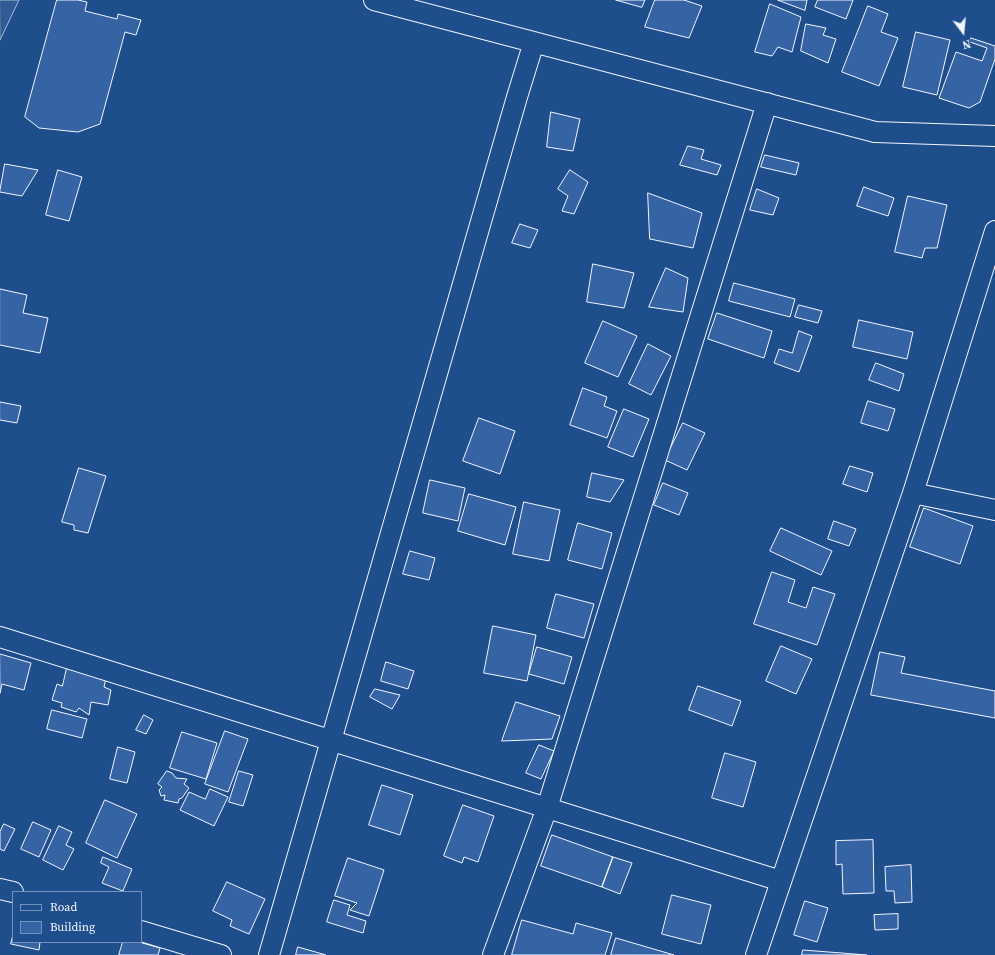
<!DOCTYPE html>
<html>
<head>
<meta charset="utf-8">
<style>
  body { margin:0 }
  #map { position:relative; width:995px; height:955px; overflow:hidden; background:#1f4e8c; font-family:"Source Serif 4",serif }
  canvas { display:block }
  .legend { position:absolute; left:12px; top:891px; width:130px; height:52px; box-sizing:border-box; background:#1f4e8c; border:1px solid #7391ba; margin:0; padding:5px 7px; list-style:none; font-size:12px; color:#f2f6ff }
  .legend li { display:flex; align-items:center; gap:8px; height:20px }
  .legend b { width:20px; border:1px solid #7391ba }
  .north { position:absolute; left:943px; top:12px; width:40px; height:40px; -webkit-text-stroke:3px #1f4e8c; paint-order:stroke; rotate:164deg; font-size:11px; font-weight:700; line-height:16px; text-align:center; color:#f2f6ff }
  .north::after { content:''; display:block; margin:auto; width:14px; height:18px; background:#f2f6ff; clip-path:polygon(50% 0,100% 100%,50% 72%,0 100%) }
</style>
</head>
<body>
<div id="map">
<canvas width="995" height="955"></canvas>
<ul class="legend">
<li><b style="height:5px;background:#1f4e8c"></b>Road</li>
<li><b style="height:11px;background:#3563a3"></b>Building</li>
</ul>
<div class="north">N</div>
</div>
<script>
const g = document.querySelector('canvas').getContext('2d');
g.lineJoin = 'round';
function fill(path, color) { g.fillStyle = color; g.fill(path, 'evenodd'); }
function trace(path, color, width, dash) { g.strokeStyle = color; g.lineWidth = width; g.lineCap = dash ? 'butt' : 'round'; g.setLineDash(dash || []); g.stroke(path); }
const built = new Path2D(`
  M0,0H19L0,40Z`);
const building = new Path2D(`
  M57,0H78L87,2L85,11L117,19L118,14L141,20L136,35L125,32L100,124L78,132L39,128L25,117Z
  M616,0H645L642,7Z
  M655,0H684L702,6L689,38L645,27Z
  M778,0H807L805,10Z
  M818,0H853L846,19L815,7Z
  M770,4L801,17L792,52L778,47L772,56L755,52Z
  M868,6L888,14L881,32L898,38L879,86L842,72Z
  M806,24L826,28L823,35L836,39L828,63L801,51Z
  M916,32L950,40L937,95L903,87Z
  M971,38L995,46V59L980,102L969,108L939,98L956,52L982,61L987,48L970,42Z
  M551,112L580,119L573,151L547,147Z
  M688,146L704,150L701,159L721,165L717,175L680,165Z
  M765,155L799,163L796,175L761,167Z
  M5,164L38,170L22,196L0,192Z
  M58,170L82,177L69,221L46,215Z
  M570,170L588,182L574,214L562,211L568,196L558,189Z
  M864,187L894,198L888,216L857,206Z
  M757,189L779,198L773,215L750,210Z
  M648,193L702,213L693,248L650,239Z
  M908,196L947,205L937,248H925L922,258L895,252Z
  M520,224L538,230L530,248L512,243Z
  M593,264L634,273L624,308L587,302Z
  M666,268L688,278L683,312L649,307Z
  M734,283L795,299L790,317L729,301Z
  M0,289L27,295L23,313L48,318L40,353L0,345Z
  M799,305L822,311L818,323L795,317Z
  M717,313L772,331L764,358L708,339Z
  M859,320L913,332L907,359L853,347Z
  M603,321L637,336L618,377L585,363Z
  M799,331L812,336L799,372L774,363L779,349L792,353Z
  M648,344L671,356L651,395L629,384Z
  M876,363L904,374L899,391L869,380Z
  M583,388L607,397L604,406L617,411L607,438L570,425Z
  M868,401L895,409L888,431L861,423Z
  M0,402L21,406L17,423L0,420Z
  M624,409L649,419L633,457L608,447Z
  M479,418L515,431L500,474L463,461Z
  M683,423L705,433L687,470L665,460Z
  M850,466L873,473L867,492L843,484Z
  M79,468L106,476L88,533L74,530V525L62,522Z
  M592,473L624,480L610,502L587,497Z
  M430,480L465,488L458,521L423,513Z
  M663,483L688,493L679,515L654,505Z
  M469,494L516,507L505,545L458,531Z
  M524,502L560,510L549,561L513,554Z
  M924,508L973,526L960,564L910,547Z
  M834,521L856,529L849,546L828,539Z
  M578,523L612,533L602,569L568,560Z
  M781,528L832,551L821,575L770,551Z
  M410,551L435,558L429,580L403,574Z
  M772,572L795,580L788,602L806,608L813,587L835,594L817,645L754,624Z
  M556,594L594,604L584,638L547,628Z
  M493,626L536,635L527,681L484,673Z
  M781,646L812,659L796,694L766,681Z
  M537,647L572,657L564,684L529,674Z
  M880,652L905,657L901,673L995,691V718L871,695Z
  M0,654L31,663L24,690L2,684L0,693Z
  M386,662L414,671L408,689L381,681Z
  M67,668L106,678L104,687L111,690L108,705L91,702L89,715L79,708L76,712L61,707L62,703L52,700L57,684L62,686Z
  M698,686L741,701L732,726L689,710Z
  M375,689L400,695L392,709L370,697Z
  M516,702L560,716L552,739L502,741Z
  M52,710L87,719L82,738L47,729Z
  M144,715L153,720L146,734L136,730Z
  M225,731L248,739L228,792L205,784Z
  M182,732L217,743L206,779L170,768Z
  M539,745L554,751L541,779L526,773Z
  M118,747L135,752L127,783L110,779Z
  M725,753L756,762L743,807L712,798Z
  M167,771L172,773L176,778L187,779L184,784L189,788L182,798L179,799L178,803L164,800L165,795L161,796L159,790L162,787L158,784Z
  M239,771L253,775L243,806L229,802Z
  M382,785L413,795L400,835L369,825Z
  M210,789L228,797L214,826L180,810L189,792L205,799Z
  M105,800L137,814L117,858L86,843Z
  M463,805L494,816L478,862L464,857L462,863L444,856Z
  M33,822L51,830L39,857L21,849Z
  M4,824L15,829L4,851L0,849V832Z
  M59,826L72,832L66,845L74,849L63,870L43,860Z
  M552,835L613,857L602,887L541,866Z
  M873,840L874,893L843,894L842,864L836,865V841Z
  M103,857L132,869L123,891L102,883L109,867L101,863Z
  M613,857L632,863L620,894L602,887Z
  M348,858L384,870L369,916L350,910L357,903L335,896Z
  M911,865L912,902L895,903L894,891H886L885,867Z
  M227,882L265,899L249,934L230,926L232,920L213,911Z
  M672,895L711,905L701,944L662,934Z
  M334,900L350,905L347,915L366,921L363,933L327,922Z
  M805,901L828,908L817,942L794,935Z
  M898,914V929L875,930L874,915Z
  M522,920L573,934L576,923L612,933L605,955H512Z
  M13,935V942H40L39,950L11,944Z
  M616,938L674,955H611Z
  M123,942H139L160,948L158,955H119Z
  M298,947L326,955H296Z
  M803,950L867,955H802Z`);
const minor = new Path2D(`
  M374,0L875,132L995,136
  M913,493L995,510
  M0,637L781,881
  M0,889L13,892
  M141,931L221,955
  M269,955L517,97L534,42
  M493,955L547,808L767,103
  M756,955L913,493L995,231`);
fill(built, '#305b95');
trace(built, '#a8bbd7', 1);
fill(building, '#3563a3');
trace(building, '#f2f6ff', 1);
trace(minor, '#f2f6ff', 22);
trace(minor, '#1f4e8c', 20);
</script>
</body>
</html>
